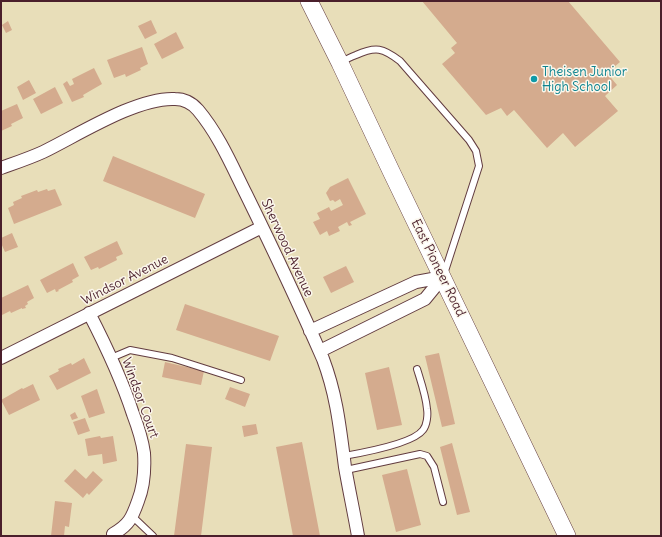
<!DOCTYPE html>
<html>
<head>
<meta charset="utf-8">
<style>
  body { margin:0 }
  #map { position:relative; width:662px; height:537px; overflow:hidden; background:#e8deb9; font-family:Delius,sans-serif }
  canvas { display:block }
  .frame { position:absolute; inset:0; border:2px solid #4a1f2b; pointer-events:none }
</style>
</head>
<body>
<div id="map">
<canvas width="662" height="537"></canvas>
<div class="frame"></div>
</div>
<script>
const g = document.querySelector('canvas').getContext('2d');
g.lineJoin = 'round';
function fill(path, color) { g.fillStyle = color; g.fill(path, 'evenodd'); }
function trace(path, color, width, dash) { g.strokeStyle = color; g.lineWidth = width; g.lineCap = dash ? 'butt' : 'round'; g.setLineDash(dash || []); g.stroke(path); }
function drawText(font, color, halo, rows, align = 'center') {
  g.font = font + ' Delius,sans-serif'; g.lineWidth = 3; g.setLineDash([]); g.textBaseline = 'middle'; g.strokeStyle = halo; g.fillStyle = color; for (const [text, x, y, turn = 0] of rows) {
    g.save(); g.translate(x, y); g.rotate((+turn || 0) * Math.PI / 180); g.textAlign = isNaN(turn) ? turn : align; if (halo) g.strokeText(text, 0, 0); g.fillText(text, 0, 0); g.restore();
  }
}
const building = new Path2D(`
  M422,1H568L620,62L607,73L617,85L605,96L618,111L575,147L563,133L547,148L514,110L507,116L501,108L486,115L442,64L455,53L451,48L457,43Z
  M151,20L157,33L145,39L138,26Z
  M8,21L12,30L6,33L2,25Z
  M176,32L184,48L162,59L154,44Z
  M142,47L148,64L140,68L141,70L126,77L125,74L114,78L107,60Z
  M94,68L102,84L83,95L84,97L72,102L63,84L67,81L70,86L74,84L72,79Z
  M29,80L36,93L23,100L17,87Z
  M55,87L63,103L41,114L33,99Z
  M17,104L23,118L11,124L12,126L1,131V111Z
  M113,156L205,194L195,218L103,181Z
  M348,178L366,214L350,222L352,225L349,226L347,222L338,227L340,231L329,236L327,231L320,235L313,222L320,219L317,213L329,207L331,211L343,205L340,199L335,202L333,200L330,201L326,193L330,187Z
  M47,189L48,191L55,189L62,205L14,224L8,208L14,205L13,202L22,198L21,196L37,190L38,192Z
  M12,233L18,247L5,252L1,243V238Z
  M117,241L123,254L116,257L117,260L99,269L98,267L91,270L84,257Z
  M73,263L79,276L72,280L73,282L58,290L59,291L56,292L55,289L47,293L40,280Z
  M346,266L354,282L331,293L323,277Z
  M28,285L34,298L27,302L28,304L25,306L26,308L22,309V308L11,313L10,311L2,315L1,298Z
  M185,304L279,336L270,361L176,330Z
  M439,353L455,424L442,427L425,356Z
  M84,358L91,373L57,390L49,376L59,371L58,369L71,363L72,365Z
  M165,362L204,371L201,385L162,377Z
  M389,367L402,425L377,430L365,373Z
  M33,384L40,400L9,415L1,400L22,388L23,389Z
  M230,387L250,394L245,407L225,399Z
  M97,389L105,413L89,418L81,396Z
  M75,412L78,418L72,420L70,415Z
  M85,418L90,431L78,435L73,422Z
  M256,424L258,434L244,437L242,426Z
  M100,436L101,438L113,436L117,461L103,464L102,454L88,456L85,439Z
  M302,442L320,536H293L276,447Z
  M452,443L470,512L457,515L440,447Z
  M186,444L212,447L201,536H174Z
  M75,469L86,479L93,471L103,480L89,495L87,493L83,498L64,481Z
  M407,469L421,525L396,532L382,475Z
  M55,501L72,503L69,527L65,526L64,536H51Z`);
const lane = new Path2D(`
  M342,62C346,59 351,57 356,55C376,46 383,48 400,61L469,140L476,151L479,166L444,274
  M111,358L130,350L172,358L241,380
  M344,456C361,453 413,444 423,430C427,425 428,415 427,409C426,396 421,382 417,369
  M346,470L420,454L427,456L434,467L443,502
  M132,516L153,536`);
const street = new Path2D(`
  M1,168C15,163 30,158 43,152C78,135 137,97 175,99C184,99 192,103 198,110C219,135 232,166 246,194C273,249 299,304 323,359C337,396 340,429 345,467C349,490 354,513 358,536
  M89,313C106,346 122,380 133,414C138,427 142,439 144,453C145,469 144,486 138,501C132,518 129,525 113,534
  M310,331L416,282L443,277
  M320,351L425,299L443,277
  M1,358L262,227`);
const secondary = new Path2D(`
  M309,1L340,63L391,171L567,536`);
const markers = [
  [534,79,4,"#0f9aa8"]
];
const cultureNames = [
  ["Theisen Junior",542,72],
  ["High School",542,87]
];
const streetNames = [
  ["Sherwood Avenue",287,248,65],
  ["East Pioneer Road",438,268,64],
  ["Windsor Avenue",125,280,-27],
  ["Windsor Court",140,398,70]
];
fill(building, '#d4ab8e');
trace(lane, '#623c40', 8);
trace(street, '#623c40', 14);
trace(secondary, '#623c40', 18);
trace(lane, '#fff', 6);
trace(street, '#fff', 12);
trace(secondary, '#fff', 17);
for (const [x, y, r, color] of markers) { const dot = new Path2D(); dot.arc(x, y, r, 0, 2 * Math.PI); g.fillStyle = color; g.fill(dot); trace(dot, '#fbf7ec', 1.5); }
drawText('13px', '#0d838f', '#fbf7ec', cultureNames, 'left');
drawText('13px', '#4a1f2b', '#fbf7ec', streetNames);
</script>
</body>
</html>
